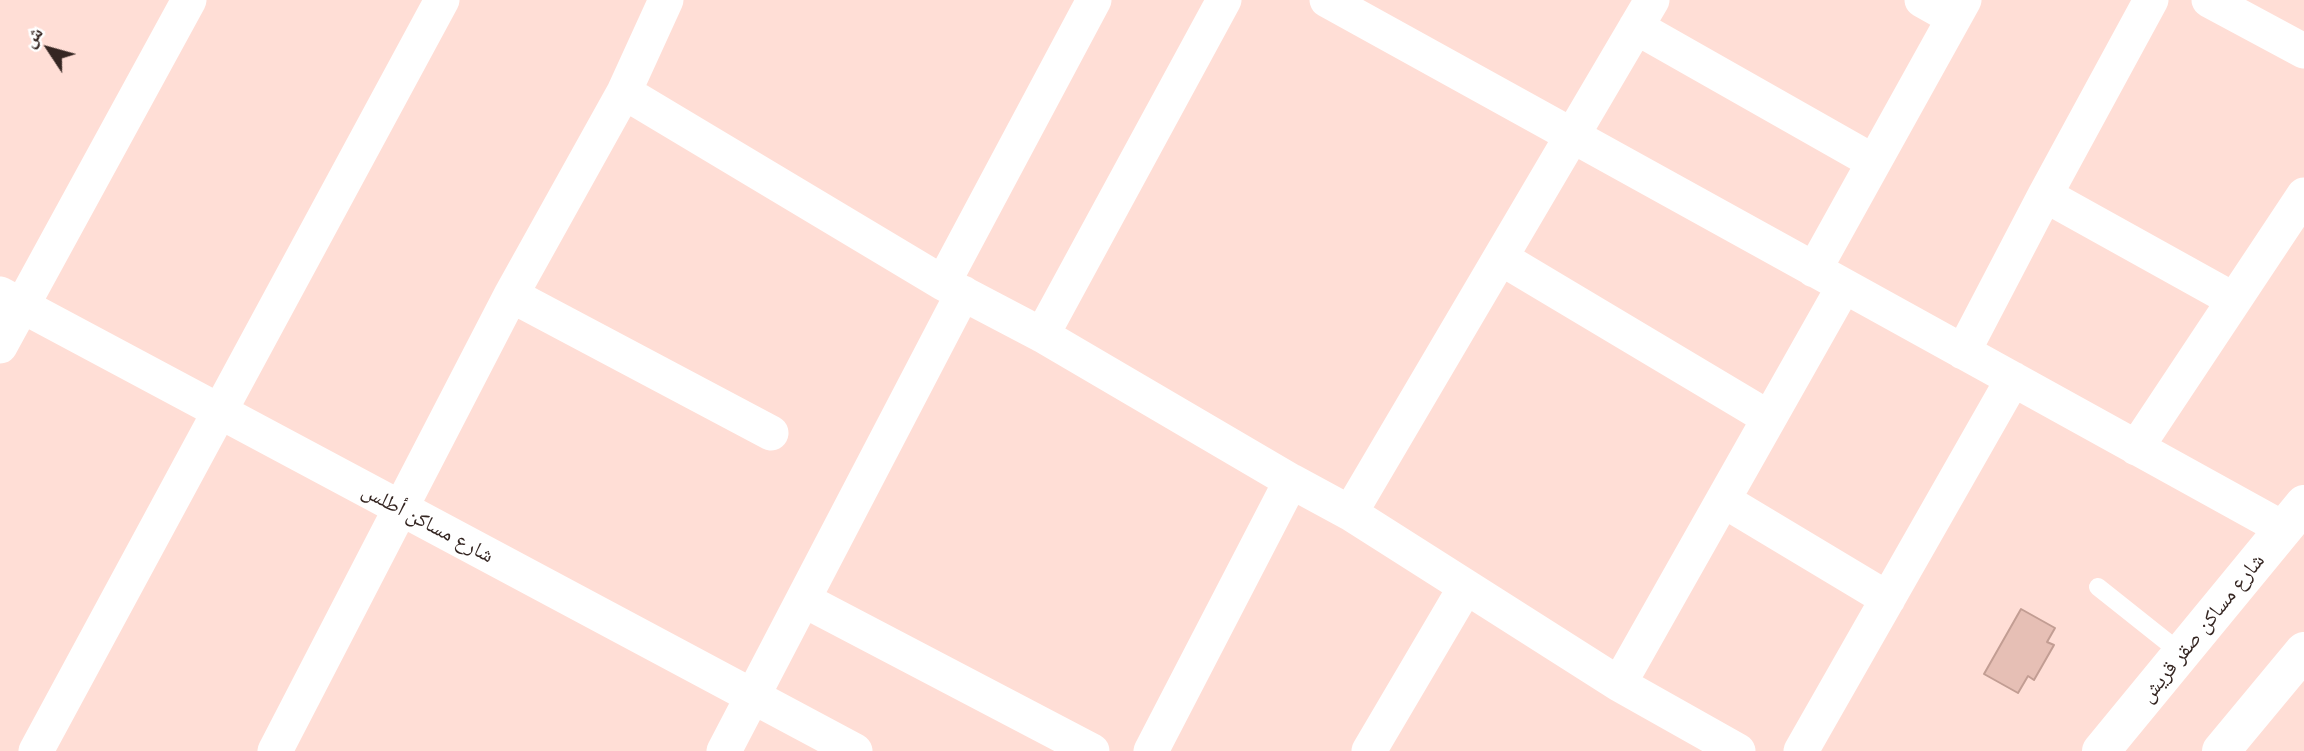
<!DOCTYPE html>
<html>
<head>
<meta charset="utf-8">
<style>
  body { margin:0 }
  #map { position:relative; width:2304px; height:751px; overflow:hidden; background:#ffded6; font-family:"Golos Text","Noto Naskh Arabic",sans-serif }
  canvas { display:block }
  .north { position:absolute; left:14px; top:14px; width:70px; height:70px; -webkit-text-stroke:5px #fff; paint-order:stroke; rotate:306deg; font-size:19px; font-weight:700; line-height:28px; text-align:center; color:#352622 }
  .north::after { content:''; display:block; margin:auto; width:24px; height:32px; background:#352622; clip-path:polygon(50% 0,100% 100%,50% 72%,0 100%) }
</style>
</head>
<body>
<div id="map">
<canvas width="2304" height="751"></canvas>
<div class="north">ش</div>
</div>
<script>
const g = document.querySelector('canvas').getContext('2d');
g.lineJoin = 'round';
function fill(path, color) { g.fillStyle = color; g.fill(path, 'evenodd'); }
function trace(path, color, width, dash) { g.strokeStyle = color; g.lineWidth = width; g.lineCap = dash ? 'butt' : 'round'; g.setLineDash(dash || []); g.stroke(path); }
function drawText(font, color, halo, rows, align = 'center') {
  g.font = font + ' "Golos Text","Noto Naskh Arabic",sans-serif'; g.lineWidth = 5; g.setLineDash([]); g.textBaseline = 'middle'; g.strokeStyle = halo; g.fillStyle = color; for (const [text, x, y, turn = 0] of rows) {
    g.save(); g.translate(x, y); g.rotate((+turn || 0) * Math.PI / 180); g.textAlign = isNaN(turn) ? turn : align; if (halo) g.strokeText(text, 0, 0); g.fillText(text, 0, 0); g.restore();
  }
}
const building = new Path2D(`
  M2021,609L2055,628L2047,642L2054,645L2034,680L2028,676L2018,693L1984,674Z`);
const lane = new Path2D(`
  M2098,587L2181,653`);
const street = new Path2D(`
  M1327,0L2284,529
  M1922,0L1954,18
  M2209,0L2304,51
  M1636,27L1874,162
  M624,92L943,283L1042,335L1291,481L1350,513L1619,684L1738,751
  M2045,195L2234,300
  M1501,258L1769,418
  M1814,270L1964,0
  M943,283L1094,0
  M0,294L855,751
  M511,295L771,433
  M1042,335L1224,0
  M0,346L189,0
  M1963,352L2045,195L2151,0
  M2136,448L2304,195
  M1723,500L1888,599
  M1350,513L1652,0
  M804,600L1092,751
  M1619,684L1844,286
  M36,751L442,0
  M275,751L511,295L624,92L666,0
  M724,751L963,293
  M1151,751L1291,481
  M1369,751L1465,588
  M1801,751L2013,379`);
const secondary = new Path2D(`
  M2101,751L2304,504
  M2221,751L2304,651`);
const streetNames = [
  ["شارع مساكن أطلس",428,523,28],
  ["شارع مساكن صقر قريش",2202,628,-51]
];
fill(building, '#e6bfb5');
trace(building, '#c29d93', 2);
trace(lane, '#fff', 18);
trace(street, '#fff', 35);
trace(secondary, '#fff', 38);
drawText('21px', '#352622', '#fff', streetNames);
</script>
</body>
</html>
